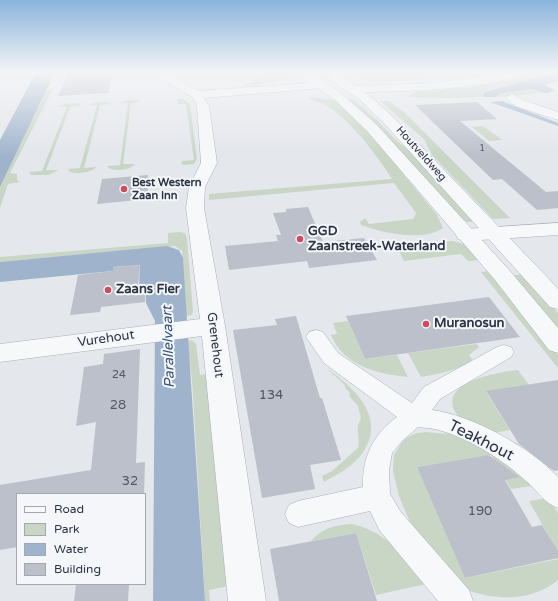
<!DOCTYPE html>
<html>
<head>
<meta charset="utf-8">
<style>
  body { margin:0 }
  #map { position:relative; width:558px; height:601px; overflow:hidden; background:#e4e7ec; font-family:"Varela Round",sans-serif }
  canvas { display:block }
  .legend { position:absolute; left:16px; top:493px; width:130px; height:92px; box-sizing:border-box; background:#f4f6f9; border:1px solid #a4a8b1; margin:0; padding:5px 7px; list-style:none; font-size:12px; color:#2b3445 }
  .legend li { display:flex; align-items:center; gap:8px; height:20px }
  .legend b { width:20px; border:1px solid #a4a8b1 }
</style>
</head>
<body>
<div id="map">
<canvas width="558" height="601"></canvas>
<ul class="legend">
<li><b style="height:5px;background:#f7f8fa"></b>Road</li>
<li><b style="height:11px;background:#c9d6c5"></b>Park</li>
<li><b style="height:11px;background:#9fb4cc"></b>Water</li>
<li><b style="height:11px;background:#bbc0ca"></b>Building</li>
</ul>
</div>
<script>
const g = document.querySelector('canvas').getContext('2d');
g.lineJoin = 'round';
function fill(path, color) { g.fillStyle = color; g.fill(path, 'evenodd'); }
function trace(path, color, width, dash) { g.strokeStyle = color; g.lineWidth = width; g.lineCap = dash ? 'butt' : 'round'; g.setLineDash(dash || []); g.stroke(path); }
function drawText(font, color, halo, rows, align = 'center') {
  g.font = font + ' "Varela Round",sans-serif'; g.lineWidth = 4; g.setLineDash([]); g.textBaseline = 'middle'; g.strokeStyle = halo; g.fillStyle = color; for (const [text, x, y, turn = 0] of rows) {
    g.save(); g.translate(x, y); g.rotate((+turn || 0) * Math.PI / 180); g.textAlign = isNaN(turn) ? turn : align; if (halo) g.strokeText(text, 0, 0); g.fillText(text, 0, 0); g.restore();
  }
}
const green = new Path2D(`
  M260,72H287L289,75L287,79L282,80L245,88L243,84L253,83L250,76L261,75Z
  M346,72H483L484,76L389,82L367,81Z
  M537,72H553L483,92L482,97L445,98L407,97L417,91L472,87L525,77L527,74Z
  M47,89H53L10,173L17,174V180L20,182L8,184L0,208V187Z
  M527,89L546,93L496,97L498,95Z
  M310,97L335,100L367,130L437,215L443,228C422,242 383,233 361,225L360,222L365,218L369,224L413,219L416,213L394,183L209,200V194L392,179C378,156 339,103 311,100Z
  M177,99H183L190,104L197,159L194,164L184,165L181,164L182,161L194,160L186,104H178Z
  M348,99L354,100L377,120L398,142L413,152L474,221L472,222H467L453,213Z
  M126,100H138L141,102L131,103L123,164H135C130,170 118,171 110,169L107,166L120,165L128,103L119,104Z
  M380,101H389L404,112L510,218L493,219L432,155L424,139Z
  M96,102H108L110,104L100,105L84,168L96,167C91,173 79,174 70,172L68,169L80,168L97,105L88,106Z
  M75,103L80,104V106L70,107L46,170H58L57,171L48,175H31L29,172L42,171L67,107L58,106L66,104Z
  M483,126L502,140L489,141L472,127Z
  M179,232L185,233L187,239L193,311L192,315L186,316L182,251L175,246L0,262V257L168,243V233Z
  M452,241L464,244L480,260L468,261L461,254L404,261L399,251L402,246Z
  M490,271L558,353V368L481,272Z
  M524,274L558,313V334L508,276Z
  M348,321L365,359L397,355L408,377C377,374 344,366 331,335L337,334L333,323Z
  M187,340L193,341L196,344L200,375L207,374L228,586L209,590L210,601H205L192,380Z
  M477,344L479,347L469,355L473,361C456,370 440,374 421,377L408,353Z
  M326,368C354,387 389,419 361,455C352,467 336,475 324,482L322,476L332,471L358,448C361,434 354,432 361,418L358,406L349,396L350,393L345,388V385Z
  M518,370L529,385L486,392L510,430L482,435C473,429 462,423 456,413C437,382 499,372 518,370Z
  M426,432L449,434L472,441L537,485L511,489L491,455L417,467L466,578L558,559V580C533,601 498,601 467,590L410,522L399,496L393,471L394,455L402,442L408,437L417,433Z
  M548,498L558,513V552L529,501Z
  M352,524C388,532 405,558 430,583L376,595L356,533L311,541C322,528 335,525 352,524Z`);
const water = new Path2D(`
  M36,72H55L0,187V140Z
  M554,72H558V81L546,85L555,91L546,93L531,89L499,94L496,97H483V94L485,92Z
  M502,101L558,123V126L490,102Z
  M167,246L179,250L183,258L205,601H153L155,321L146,303V285H139L140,265L113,267V271L0,282V262Z`);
const building = new Path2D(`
  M69,72H113L108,93L58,96Z
  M477,102L497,119L460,121L546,192L558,191V208L537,210L502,179L493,180L415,105Z
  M148,175V199L97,204L102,179Z
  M308,207L323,242L364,238L377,260L309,268L307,261L229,270L225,246L278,241L276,235H281L273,213L286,212V209Z
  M140,265L138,286L146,285L145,302L101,307L100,312L70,315L78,275L113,271V267Z
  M489,297L520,337L365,359L346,316Z
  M296,316L320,398H322L341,460L310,465L315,489L262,498L233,330L277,325L275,319Z
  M140,349L136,463L145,462L144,494H17V547L0,550V485L91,470L96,422L76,426L84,367L103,364L104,354Z
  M558,380V470L554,471L519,444L486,391Z
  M489,455L519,477L505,480L532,527L542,525L558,551V558L465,578L417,467Z
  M356,533L377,601H279L270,549Z
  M76,584H129L128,601H74Z`);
const pedestrian = new Path2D(`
  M316,330L323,332L338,353L412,403L424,387L497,347L504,345L511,347L514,352L511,357L440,399L432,410C472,415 531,448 558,477V508C544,503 537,490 526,481C503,460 472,440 442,431C434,428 426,428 418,427L402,441L392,453L389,470L390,494L400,511L469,590L473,601H438L380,531L370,511L298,527L289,523L285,514L289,505L298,501L363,487C362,458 373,434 397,417L324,363L306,337L309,332Z`);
const minor = new Path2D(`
  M146,72H160L168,74L198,91L323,82L329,85L323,88L204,98L209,106L217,163L205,187L204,208L225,326L266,601H228L202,336L0,362V344L200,319L186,208L189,187L201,163L197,106L192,97L160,78L147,74Z
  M516,72H533L532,74C474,89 413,92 353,92L349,91L347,89L349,87L353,86L434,83Z
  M512,94L523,100L558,112V120L515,106L506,98L508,96Z
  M558,223V235L465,241L458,239L456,235L458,231L465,229Z`);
const tertiary = new Path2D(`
  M294,72H306L323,81L342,94L377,125L510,271L558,328V353L549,350L495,280L367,131L334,99Z
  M334,75C354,80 377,102 392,116L550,280L558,289V309L550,307L383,122L359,99L330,80L329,78Z`);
const markers = [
  [124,189,4,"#d1495b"],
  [300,239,4,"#d1495b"],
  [108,290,4,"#d1495b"],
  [426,324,4,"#d1495b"]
];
const farNumbernames = [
  ["1",482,149]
];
const farStreetnames = [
  ["Houtveldweg",421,154,48]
];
const farPoinames = [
  ["Best Western",132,183],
  ["Zaan Inn",132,196]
];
const numberNames = [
  ["24",119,375]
];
const poiNames = [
  ["GGD",308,232],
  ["Zaanstreek-Waterland",308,247],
  ["Zaans Fier",116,290],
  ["Muranosun",434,324]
];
const streetNames = [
  ["Vurehout",106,339,-8],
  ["Grenehout",215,345,83]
];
const nearNumbernames = [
  ["134",271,396],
  ["28",118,406],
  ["32",130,482],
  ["190",480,512]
];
const waterNames = [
  ["Parallelvaart",169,347,-92]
];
const nearStreetnames = [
  ["Teakhout",481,441,27]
];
fill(green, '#c9d6c5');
fill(water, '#9fb4cc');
fill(building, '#bbc0ca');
trace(pedestrian, '#a9aeb7', 1);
trace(minor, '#a9aeb7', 1);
trace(tertiary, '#a9aeb7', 1);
fill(pedestrian, '#f7f8fa');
fill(minor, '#f7f8fa');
fill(tertiary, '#f7f8fa');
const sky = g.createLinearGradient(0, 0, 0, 156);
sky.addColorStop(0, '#8bb4dd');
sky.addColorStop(0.46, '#f3f4f6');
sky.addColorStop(1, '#f3f4f600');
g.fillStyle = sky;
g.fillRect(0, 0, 558, 156);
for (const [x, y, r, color] of markers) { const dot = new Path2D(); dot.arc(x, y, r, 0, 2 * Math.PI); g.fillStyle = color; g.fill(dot); trace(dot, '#f4f6f9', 1.5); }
drawText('9px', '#4f5766', null, farNumbernames);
drawText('11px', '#2b3445', '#f4f6f9', farStreetnames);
drawText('bold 11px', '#2b3445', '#f4f6f9', farPoinames, 'left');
drawText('11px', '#4f5766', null, numberNames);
drawText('bold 13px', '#2b3445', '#f4f6f9', poiNames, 'left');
drawText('13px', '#2b3445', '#f4f6f9', streetNames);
drawText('13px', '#4f5766', null, nearNumbernames);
drawText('italic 14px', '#34527a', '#f4f6f9', waterNames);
drawText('16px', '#2b3445', '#f4f6f9', nearStreetnames);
</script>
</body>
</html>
